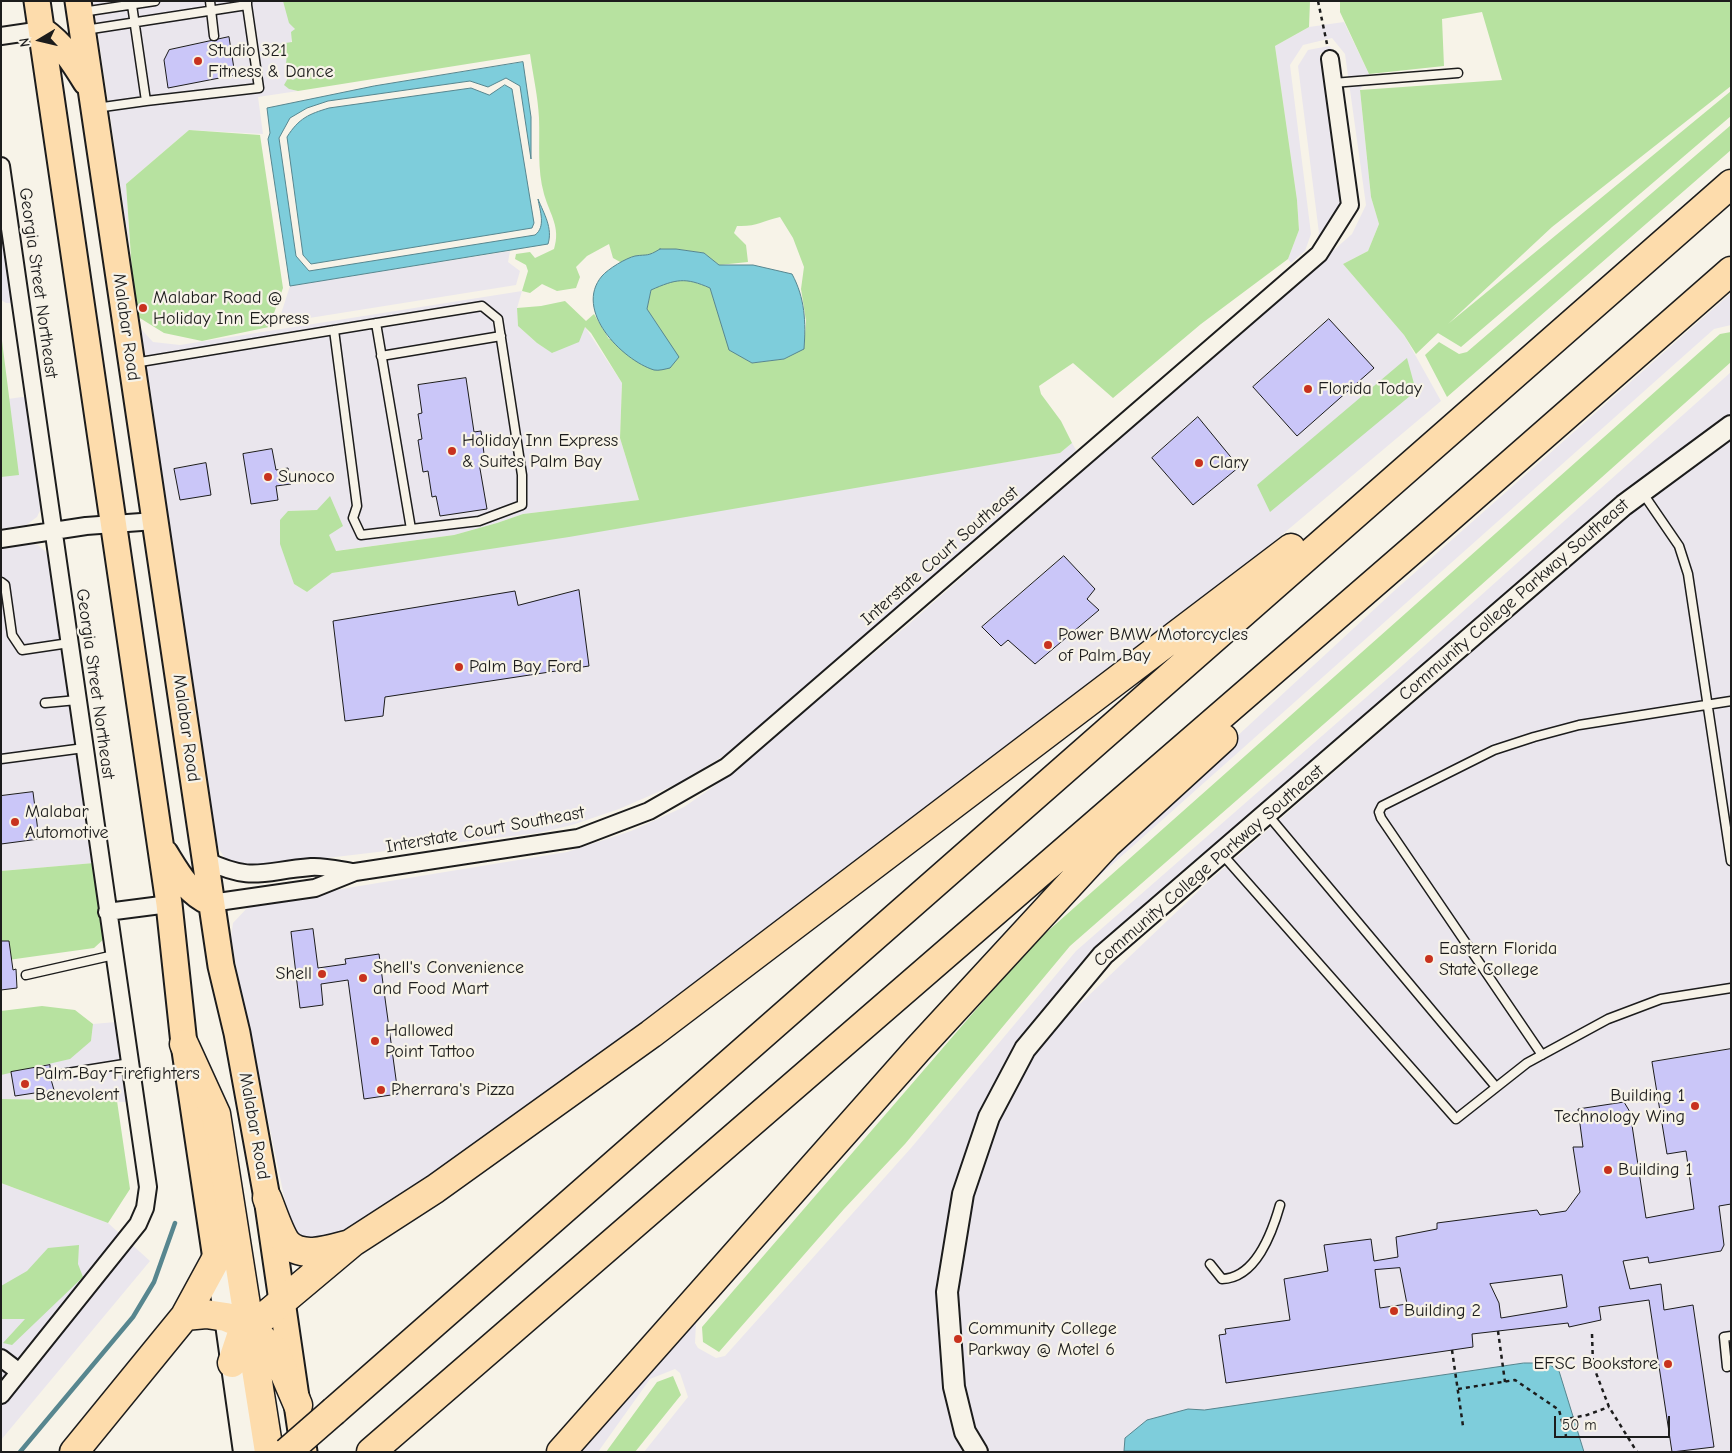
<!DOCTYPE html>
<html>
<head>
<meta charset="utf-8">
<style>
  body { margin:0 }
  #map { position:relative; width:1732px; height:1453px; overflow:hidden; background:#f7f3e8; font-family:"Comic Neue",sans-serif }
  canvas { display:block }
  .frame { position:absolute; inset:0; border:2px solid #1c1c1c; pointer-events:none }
  .north { position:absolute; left:15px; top:15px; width:50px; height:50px; -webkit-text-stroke:4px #f7f3e8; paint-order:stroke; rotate:261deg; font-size:14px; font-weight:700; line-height:20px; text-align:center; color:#1c1c1c }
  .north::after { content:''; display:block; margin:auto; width:18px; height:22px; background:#1c1c1c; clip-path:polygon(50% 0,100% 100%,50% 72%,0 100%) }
  .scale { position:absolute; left:1554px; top:1416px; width:116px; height:22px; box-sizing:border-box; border:2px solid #1c1c1c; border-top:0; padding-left:6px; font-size:15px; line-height:18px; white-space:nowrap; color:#1c1c1c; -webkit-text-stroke:4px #f7f3e8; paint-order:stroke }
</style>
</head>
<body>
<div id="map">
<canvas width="1732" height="1453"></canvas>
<div class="frame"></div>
<div class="north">N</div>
<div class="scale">50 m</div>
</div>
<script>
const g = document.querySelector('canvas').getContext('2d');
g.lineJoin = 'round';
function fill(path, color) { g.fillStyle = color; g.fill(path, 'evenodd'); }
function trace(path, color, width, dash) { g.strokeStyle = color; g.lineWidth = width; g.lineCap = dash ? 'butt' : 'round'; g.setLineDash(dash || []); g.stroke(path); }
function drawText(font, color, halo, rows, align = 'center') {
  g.font = font + ' "Comic Neue",sans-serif'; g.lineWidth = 4.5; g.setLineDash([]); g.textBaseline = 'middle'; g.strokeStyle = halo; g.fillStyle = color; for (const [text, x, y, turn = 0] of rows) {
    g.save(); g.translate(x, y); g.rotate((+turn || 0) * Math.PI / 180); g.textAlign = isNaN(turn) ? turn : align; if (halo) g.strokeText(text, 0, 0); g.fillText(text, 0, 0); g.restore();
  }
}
const built = new Path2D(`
  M93,1H283L295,30L287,54L298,78L293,80L289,89L298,91L258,97L263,134L189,130L126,184L130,250Z
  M1344,22L1369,74L1360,90L1371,197L1379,224L1368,251L1343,264L1404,335L1441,401L1221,586L1047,722L435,1179L409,1187L351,1231L305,1241L290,1225L238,976L231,937L233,923L249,906L268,901L567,852L631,831L684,807L723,780L910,623L1352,234L1366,205L1345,54L1332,38L1303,45L1290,65L1311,234L1305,251L1291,263L1288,259L1299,230L1297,200L1275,46L1309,27Z
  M1329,46L1333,50L1320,53L1340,204L1316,243L1319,233L1298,66L1308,50Z
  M1,220L14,303H6L1,300Z
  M510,251L508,262L520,271L516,285L278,323L290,286Z
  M522,291L517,308L518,326L537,343L553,353L585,327L622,383L620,438L639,500L523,514L497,523L454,535L335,551L317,510L288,511L294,584L307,592L332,573L1060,453L1072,443L1076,450L1061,466L796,698L730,752L679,783L619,809L572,825L538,833L251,867L236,864L224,857L215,842L151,395L139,327L153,342L180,345Z
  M1731,293V325L1714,329L1043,926L1114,850L1394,591Z
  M1731,372V417L1629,489L1017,1046L938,1293L967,1452H644L688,1397L680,1373L675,1369L650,1379L598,1452H573L974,1001L696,1323L695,1343L698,1348L716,1358L725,1356L911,1148L1076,951L1394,673Z
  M22,397L28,398L42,506L37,517L26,525L1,529V400Z
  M1731,441V1452H990L980,1439L964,1391L957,1292L971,1203L992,1128L1045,1037L1209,881L1627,517L1706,454Z
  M30,543L38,545L46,552L53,568L94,863L1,871V547Z
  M116,1022L127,1102L1,1099V1074L91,1041L93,1024Z
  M1,1183L108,1223L150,1261L1,1440Z`);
const green = new Path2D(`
  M283,1H1310L1309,27L1275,46L1297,200L1299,230L1288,259L1201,324L1113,398L1073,363L1039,386L1041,394L1061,421L1072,443L1060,453L569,537L332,573L307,592L294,584L280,544V520L288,511L317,510L330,496L343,526L329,535L336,551L454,535L497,523L523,514L639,500L620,438L622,383L591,333L585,327L579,342L552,353L537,343L518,326L517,308L541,306L565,301L586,321L594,314L609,339L661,330L647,309L651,290C676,278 684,277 710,288L730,350L752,363L784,359L804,348L806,321L801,289L804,267L793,238L780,217C762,221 756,227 737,226L734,233L746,245L748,262L719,265L704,253L676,249L660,250L647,256H634L622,263L613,258L609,244L587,256L576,267L580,277L576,288L557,291L542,284L530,293L522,291L528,271L526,265L515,259L516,254L530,252L535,258L554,249C561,227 550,215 544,194C537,169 540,144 539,118C538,97 533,75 530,54L298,91L289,89L284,85L288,78L293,80L298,77L286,64L287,54L280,55L276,50L279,44L292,42L291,32L295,29L289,23Z
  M1340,1H1731V86L1552,227L1448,324L1731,91V116L1461,347L1438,333L1416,354L1404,335L1343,264L1368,251L1379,224L1371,197L1360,90L1502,80L1482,12L1442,19L1444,66L1369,74L1340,12Z
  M1731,125V150L1447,397L1425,355L1439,342L1459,354L1467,352Z
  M189,130L260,135L283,288L269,327L202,341L164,333L135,315L126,184Z
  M1731,332V362L1388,668L1070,946L905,1144L844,1209L719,1352L703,1342L702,1327L1030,947L1720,334Z
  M1,333L19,475L1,477Z
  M1407,358L1416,391L1270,512L1257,485Z
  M94,863L105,938L94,948L1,961V871Z
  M42,1006L75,1010L93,1024L91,1041L70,1059L1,1075V1011Z
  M1,1099L117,1101L130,1189L108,1223L1,1183Z
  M79,1245L78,1264L83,1277L12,1345L3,1343L25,1319H1V1286L27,1271L48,1248Z
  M673,1376L681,1395L635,1452H606L657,1382Z`);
const water = new Path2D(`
  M523,62L531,117V159L520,86L506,78L488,87L470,81L328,101L307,108L290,118L279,138L296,256L309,271L535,235C546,227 540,211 538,199C544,214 553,228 548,244L290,286L268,139L270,133L267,108L374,86Z
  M505,85L512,89L534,223L532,228L311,264L303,255L287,137C299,118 309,114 329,108L471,88L489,95Z
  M660,249H676L704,253L719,265H753L792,274C805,298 806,322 804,349L784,359L752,363L729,350L710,288C685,277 676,279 651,290L647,309L679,357L670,368C665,369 659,371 654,370C622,360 573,310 602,276C608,269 626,258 635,256C648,254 647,257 660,249Z
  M1524,1363H1547L1559,1371L1584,1452L1124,1451L1125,1438L1147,1420L1188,1409L1204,1410Z`);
const stream = new Path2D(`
  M20,1452L133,1317L154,1282L175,1223`);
const building = new Path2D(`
  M229,37L235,75L168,88L164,60L169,50Z
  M1329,319L1374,368L1297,436L1253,387Z
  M466,378L474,432L481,431L485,461L479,463L487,509L440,516L436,496L432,497L428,471L423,472L418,440L422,439L418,414L422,413L418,385Z
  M1198,417L1239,467L1193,505L1152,458Z
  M272,449L276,470L288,468L291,484L276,486L278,500L251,504L243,454Z
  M206,463L211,495L180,500L174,469Z
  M1064,556L1095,589L1087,599L1099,610L1035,664L1008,640L1001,646L982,627Z
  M579,590L589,666L385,697L383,716L345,721L333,621L515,591L518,605Z
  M33,792L39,839L1,844V796Z
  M313,929L318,968L346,964L345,959L379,954L398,1094L364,1099L348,980L321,984L323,1005L300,1008L291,932Z
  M1,941H9L13,970L16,969L17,988L1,990Z
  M1731,1049V1204L1719,1206L1724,1245L1721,1251L1649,1263L1648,1257L1623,1261L1630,1289L1661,1284L1664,1310L1693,1305L1714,1447L1672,1452L1649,1300L1599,1307L1601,1320L1569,1327L1568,1323L1472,1334L1473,1347L1226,1383L1219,1335L1226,1334L1225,1329L1290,1320L1284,1279L1328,1271L1324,1245L1371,1239L1374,1261L1398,1257L1396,1237L1437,1229V1223L1537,1210L1540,1215L1566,1211L1580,1192L1573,1147H1583L1578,1109L1624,1102L1630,1112L1646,1218L1694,1209L1686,1151L1667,1154L1652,1062ZM1400,1268L1407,1304L1380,1308L1375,1270ZM1562,1275L1567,1307L1501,1318L1499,1303L1490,1284Z
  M50,1065V1076L54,1090L15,1096L11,1072Z`);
const path = new Path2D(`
  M1318,1L1327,44
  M1498,1331L1505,1382
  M1592,1334L1593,1365L1609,1407L1637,1452
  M1452,1350L1463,1426
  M1458,1389L1515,1380L1559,1410L1566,1436
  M1562,1420L1587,1415L1609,1407`);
const service = new Path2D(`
  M210,1L214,36
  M82,12L155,1
  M85,30L247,5V1
  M1333,83L1458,73
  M146,101L259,88L247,5
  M96,108L146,101L132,5
  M376,323L411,529
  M381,356L501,336
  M134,363C250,343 366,325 482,306L498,319L522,475V505L479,521L361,535L353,518L357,506L334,330
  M1642,492L1679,546L1688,574L1731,861
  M1,582L5,585L12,635L22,650L69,643
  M45,703L77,700
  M1,759L84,748
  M1268,815L1496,1087
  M1222,854L1456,1119L1527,1063L1608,1019L1661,999L1731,988
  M26,975L114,955
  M1542,1055L1381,818L1379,812L1382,806L1494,750L1534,737L1579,725L1731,701
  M55,1075L130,1063
  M1210,1264L1222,1279C1256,1278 1272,1233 1280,1205
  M1727,1367L1724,1337L1731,1336`);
const minor = new Path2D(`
  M1,36L42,30
  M1,166L148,1187L145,1208L138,1224L1,1395
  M1,539L86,526L155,521
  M205,860C254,883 261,871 311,867C324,866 340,870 353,872
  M211,903L315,888L355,872L578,838L649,811L726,767L1319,254L1350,205L1330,59
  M107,912L169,904
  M1,1358L18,1371`);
const tertiary = new Path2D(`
  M977,1452L965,1432L954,1387L947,1292L963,1194L989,1117L1025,1049L1103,955L1624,505L1731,426`);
const secondary = new Path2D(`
  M216,1259L226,1317L245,1452`);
const primary = new Path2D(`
  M37,1L169,904L184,1044L216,1259
  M78,1L221,966L237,1033L267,1198L304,1452
  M42,30C63,45 73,61 86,82
  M165,853C178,874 188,893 211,903`);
const motorway = new Path2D(`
  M184,1044L216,1114L269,1452
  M267,1198C272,1210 279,1232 286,1242C301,1260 331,1249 350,1244
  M185,1316L206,1314L226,1317L250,1327L275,1351L298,1405
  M232,1363L241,1336L353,1242L435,1189L651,1034L1291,548
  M334,1411L1731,184
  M74,1452L185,1316L216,1259
  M371,1452L1433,532L1731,271
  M561,1452L918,1049L1107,844L1223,738`);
const motorwayBridge = new Path2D(`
  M287,1452L334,1411`);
const markers = [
  [198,61,5,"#c8321e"],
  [143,308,5,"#c8321e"],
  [1308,389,5,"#c8321e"],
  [452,451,5,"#c8321e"],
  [1199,463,5,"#c8321e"],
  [268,477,5,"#c8321e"],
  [1048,645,5,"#c8321e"],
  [459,667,5,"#c8321e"],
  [15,822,5,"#c8321e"],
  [1429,959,5,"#c8321e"],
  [322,974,5,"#c8321e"],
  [363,978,5,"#c8321e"],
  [375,1041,5,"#c8321e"],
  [25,1084,5,"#c8321e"],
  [381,1090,5,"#c8321e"],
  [1695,1106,5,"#c8321e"],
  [1608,1170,5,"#c8321e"],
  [1394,1311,5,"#c8321e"],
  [958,1339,5,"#c8321e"],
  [1668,1364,5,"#c8321e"]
];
const poiNames = [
  ["Studio 321",208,51],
  ["Fitness & Dance",208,72],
  ["Malabar Road @",153,298],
  ["Holiday Inn Express",153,319],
  ["Florida Today",1318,389],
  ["Holiday Inn Express",462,441],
  ["& Suites Palm Bay",462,462],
  ["Clary",1209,463],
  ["Sunoco",278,477],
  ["Power BMW Motorcycles",1058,635],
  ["of Palm Bay",1058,656],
  ["Palm Bay Ford",469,667],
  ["Malabar",25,812],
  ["Automotive",25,833],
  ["Eastern Florida",1439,949],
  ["State College",1439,970],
  ["Shell's Convenience",373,968],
  ["and Food Mart",373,989],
  ["Shell",312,974,"right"],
  ["Hallowed",385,1031],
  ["Point Tattoo",385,1052],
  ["Palm Bay Firefighters",35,1074],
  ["Benevolent",35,1095],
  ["Pherrara's Pizza",391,1090],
  ["Building 1",1685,1096,"right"],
  ["Technology Wing",1685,1117,"right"],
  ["Building 1",1618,1170],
  ["Building 2",1404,1311],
  ["Community College",968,1329],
  ["Parkway @ Motel 6",968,1350],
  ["EFSC Bookstore",1658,1364,"right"]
];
const streetNames = [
  ["Georgia Street Northeast",38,283,82],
  ["Malabar Road",126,327,82],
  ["Interstate Court Southeast",940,556,-41],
  ["Community College Parkway Southeast",1514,600,-41],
  ["Georgia Street Northeast",95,684,82],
  ["Malabar Road",186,728,82],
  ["Interstate Court Southeast",485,830,-10],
  ["Community College Parkway Southeast",1209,866,-41],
  ["Malabar Road",254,1126,80]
];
fill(built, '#eae6ed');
fill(green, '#b7e2a0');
fill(water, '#7ecddb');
trace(water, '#57868f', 1);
trace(stream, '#57868f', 4.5);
fill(building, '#cac6f8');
trace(building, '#1c1c1c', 1);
trace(service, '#1c1c1c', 11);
trace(minor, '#1c1c1c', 20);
trace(tertiary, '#1c1c1c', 24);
trace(secondary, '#1c1c1c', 26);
trace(primary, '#1c1c1c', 29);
trace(motorway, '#1c1c1c', 31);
trace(path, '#1c1c1c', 2.5, [4, 4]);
trace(service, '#f7f3e8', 8);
trace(minor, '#f7f3e8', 16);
trace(tertiary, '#f7f3e8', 20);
trace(secondary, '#f7f3e8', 22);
trace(primary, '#fddcac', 25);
trace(motorway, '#fddcac', 28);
trace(motorwayBridge, '#1c1c1c', 31, []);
trace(motorwayBridge, '#fddcac', 28);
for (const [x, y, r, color] of markers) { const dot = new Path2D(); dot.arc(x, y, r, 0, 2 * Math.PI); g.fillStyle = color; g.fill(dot); trace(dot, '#f7f3e8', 2); }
drawText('18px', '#1c1c1c', '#f7f3e8', poiNames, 'left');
drawText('18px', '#1c1c1c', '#f7f3e8', streetNames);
</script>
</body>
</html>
